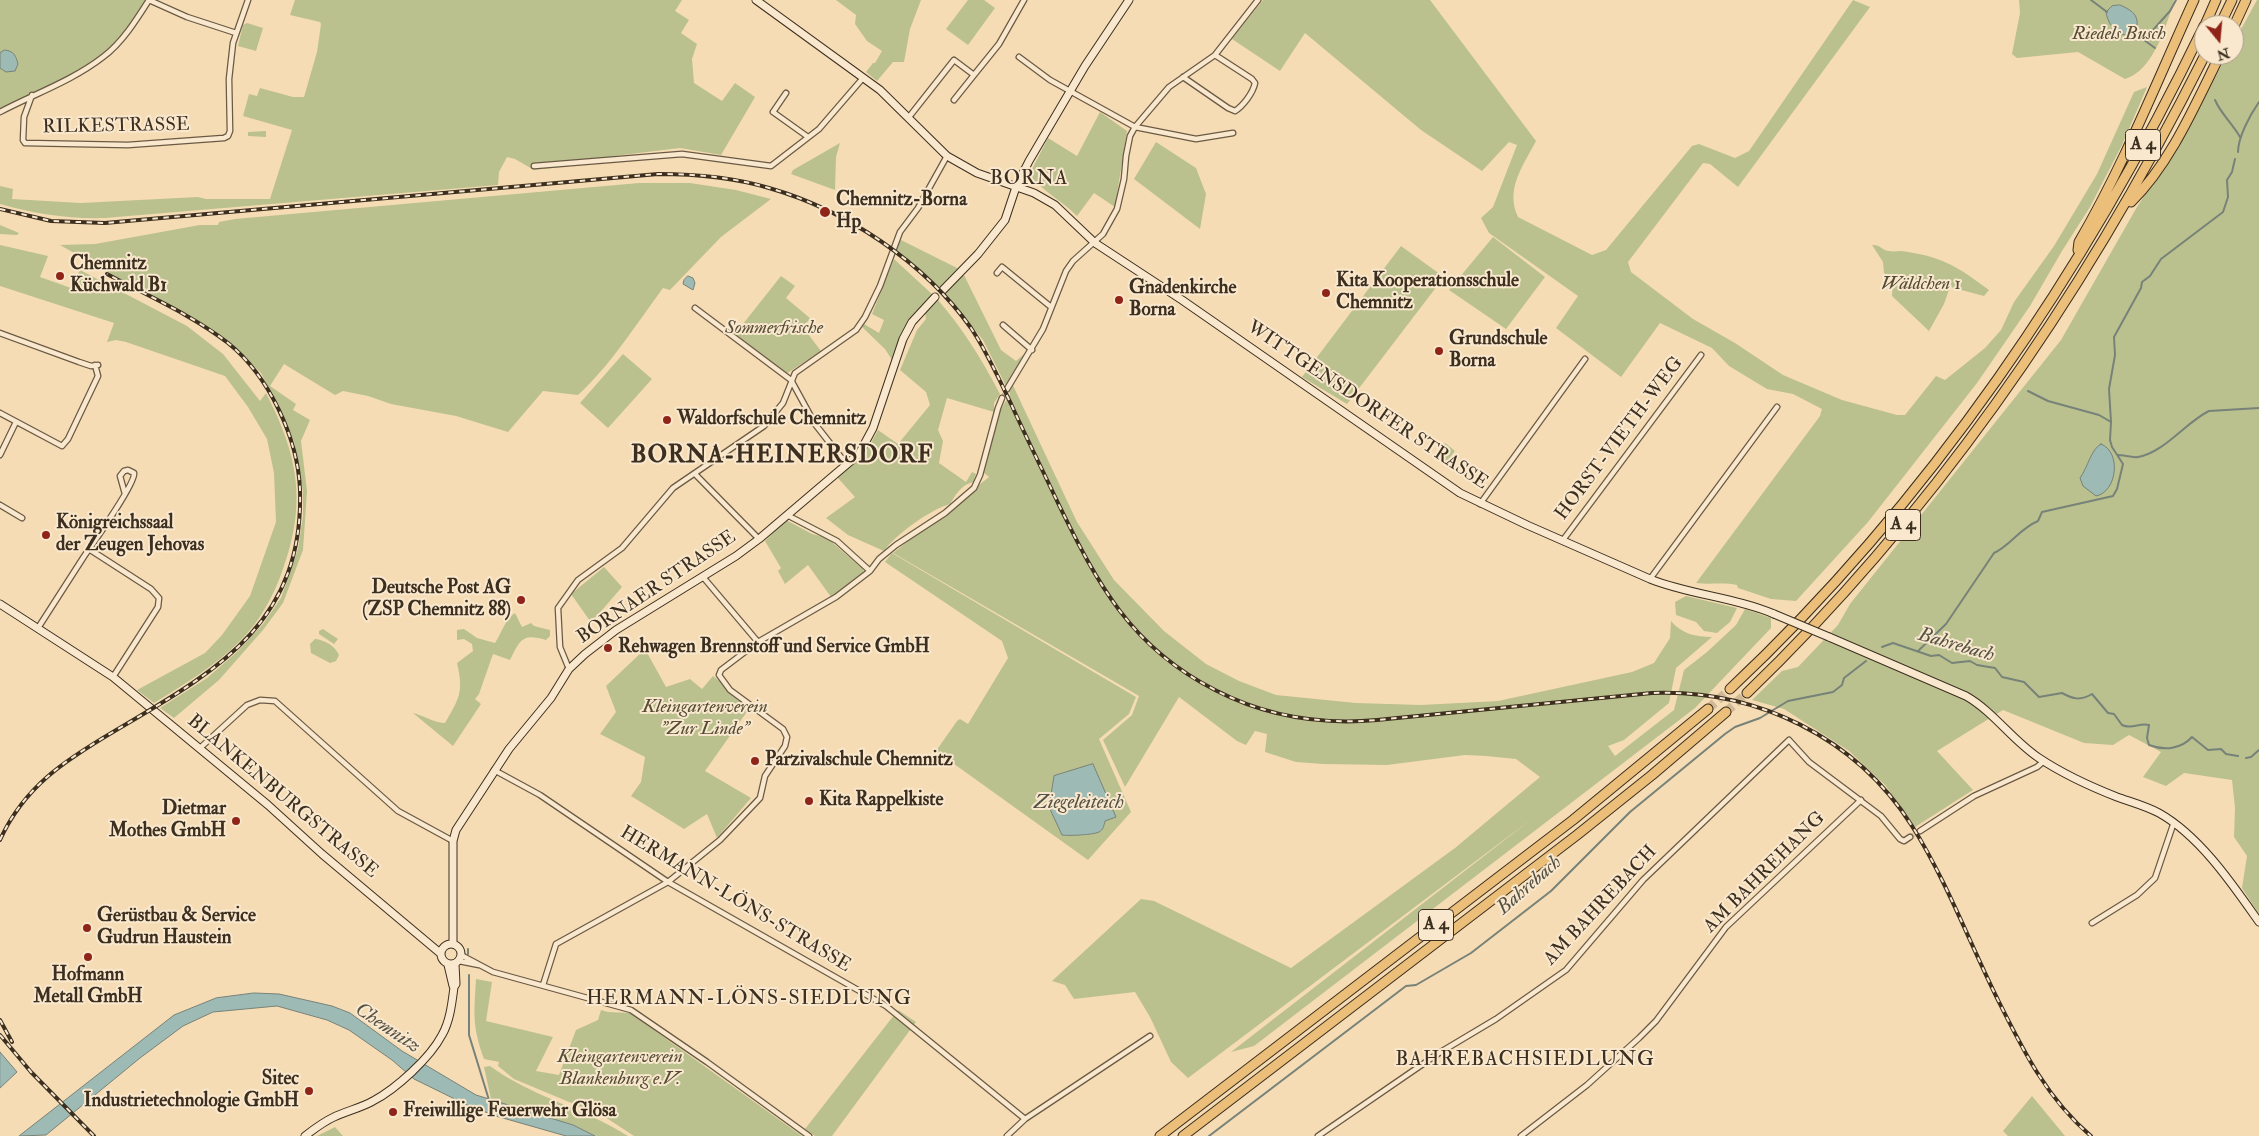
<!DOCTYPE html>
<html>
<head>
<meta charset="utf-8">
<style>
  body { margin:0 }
  #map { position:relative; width:2259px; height:1136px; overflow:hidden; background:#f6dcb4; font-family:"IM FELL Double Pica",serif }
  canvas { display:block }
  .north { position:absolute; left:2194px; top:15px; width:50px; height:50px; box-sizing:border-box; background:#f9e8ce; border:1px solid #ad9e88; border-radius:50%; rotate:163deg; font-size:14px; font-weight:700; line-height:20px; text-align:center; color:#3c2f1f }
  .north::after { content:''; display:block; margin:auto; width:18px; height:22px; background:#8f2418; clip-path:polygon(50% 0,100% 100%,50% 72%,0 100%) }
</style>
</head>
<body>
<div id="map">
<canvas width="2259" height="1136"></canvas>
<div class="north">N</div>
</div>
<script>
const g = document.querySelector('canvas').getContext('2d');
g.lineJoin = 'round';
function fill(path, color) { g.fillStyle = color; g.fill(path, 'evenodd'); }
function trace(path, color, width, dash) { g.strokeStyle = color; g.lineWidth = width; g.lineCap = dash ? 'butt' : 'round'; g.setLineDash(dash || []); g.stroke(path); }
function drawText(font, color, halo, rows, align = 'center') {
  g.font = font + ' "IM FELL Double Pica",serif'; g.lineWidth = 4; g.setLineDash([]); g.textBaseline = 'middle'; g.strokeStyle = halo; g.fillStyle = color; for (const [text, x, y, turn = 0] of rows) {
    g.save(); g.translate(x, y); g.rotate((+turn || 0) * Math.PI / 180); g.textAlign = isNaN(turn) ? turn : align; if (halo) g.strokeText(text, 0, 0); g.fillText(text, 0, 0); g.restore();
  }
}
const green = new Path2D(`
  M0,0H148C134,19 120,42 101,56C71,80 34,93 0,111Z
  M295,0H682L675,11L689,20L681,33L697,44L692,59L694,83L722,101L735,83L755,97L721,155L680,148L614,156L615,161L534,170L515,159L507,157L499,172L498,185L105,218C68,219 35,214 0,204V186L13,189L12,199L81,203L198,197L206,199H270L292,130L243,116L249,94L257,96L260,88L293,97H304L317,52L321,24L320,22L290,15Z
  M836,0H921L910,29L904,62H893L877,81L866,72L873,63H875L882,51L867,41L855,24L856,15Z
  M968,0H984L995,8L968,45L946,29Z
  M1263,0H1430L1536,141C1523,166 1505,189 1518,217L1592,255L1606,250L1692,146L1699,144L1735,158L1749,151L1853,0L1870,7L1738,187L1710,164L1703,163L1628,262L1631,272L1693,319L1735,343L1783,375L1842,400L1897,415H1905L1936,376L1945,380L1985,348L2001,330L2014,302L2054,246L2097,174L2134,92L2147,87L2122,145L2090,207L2062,251L2030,306L1977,383L1868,522L1796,601L1771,599L1738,588L1737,585C1723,582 1710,585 1696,583L1820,416L1822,409L1793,394L1767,389L1729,366L1712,348L1660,323L1621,377L1556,328L1578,296L1489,233L1481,218L1493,207L1517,145L1509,142L1482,171L1421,130L1305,33L1280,71L1232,39Z
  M2019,0H2174C2167,25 2153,71 2125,79L2078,52L2017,58L2012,54L2020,13Z
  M2257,0H2259V914L2242,888L2247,856L2234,837L2235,808L2232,780L2184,773L2166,786L2143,777L2161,752L2129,735L2113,745L2084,743L2003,710L1937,751L1973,790L1915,827L1885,785L1849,751L1784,709L1752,700L1782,671L1798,667L1838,625L1850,604L2061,340L2137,207L2187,129L2227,55H2234V42Z
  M247,23L263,28L256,51L238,46L243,25Z
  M1100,112L1127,131L1115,207L1094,193L1077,216C1062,201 1043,191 1029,175L1048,138L1077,156Z
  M266,131V137L248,136V132Z
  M1156,142L1196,168L1206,194L1200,229L1134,179Z
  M840,143L836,157L835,190L791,174L793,170Z
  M639,183H690L736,190L771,199L721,237L670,290L663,288C637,323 610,366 578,395L543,391L508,432L456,416L391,404L368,396L343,391L335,395L284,364L270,386L296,404L293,410L310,420L301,441L307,491L303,550L283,603L263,630L219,680L174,718L160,708L207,678L238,651L263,624L281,598L298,549L303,516V492L294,441L261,373L223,337L60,245L95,244L200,225H218L219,222L235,219Z
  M0,225L19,233L17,235L0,234Z
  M1493,237L1545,277L1506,329L1449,290Z
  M899,239L961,270L939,289L925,274L895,252Z
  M0,245L48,256L40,277L71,288L80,270L187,326L223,354L260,401L266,393C298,455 307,502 283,569C274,595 261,620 241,640C215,666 185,684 154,703L137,690L205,653L222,635L250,596L276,522L274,473L267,439L248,407L225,376L126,342L116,340L107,342L114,323L0,286Z
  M1872,245C1882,245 1881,250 1889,251C1893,252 1897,251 1901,251C1941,256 1957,266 1989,290L1984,296L1950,287L1944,304L1929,331L1892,296L1893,282L1884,273L1883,262Z
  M1401,246L1444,277L1347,404L1302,377Z
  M894,259L934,296L911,322L894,363L885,349L862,327L864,324L879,333L884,320L872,314Z
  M962,271L1001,350L1016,361L1030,349L1010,379L1077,522L1114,580L1164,631L1206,664L1239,681L1276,695L1356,703L1421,705L1498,701L1632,672L1654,663L1670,638L1671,621C1682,634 1696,637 1712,637L1676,668L1669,703L1624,740L1608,746L1615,756L1674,710L1684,670L1707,652L1736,625L1745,609L1771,618V628L1695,708L1254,1046L1231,1052L1533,818L1188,1078L1171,1062L1150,1017L1135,992L1074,999L1065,985L1052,981L1141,899L1154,901L1291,968L1455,848L1540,777L1516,759L1486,756L1465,755L1387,765L1323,764L1296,762L1265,752L1267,734L1255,731L1246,745L1237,741L1179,697L1125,787L1103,740L1132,715L1139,696L893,553L989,477L984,473L1000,411L1010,394L983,340L943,292Z
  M781,276L795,286L786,298L811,319L802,326L821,351L786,374L735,334Z
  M937,299C964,330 981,358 1000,394L994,403V412L947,398L938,430L943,441L939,463L966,482L972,472L976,474L973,482C961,485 956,494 950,504C931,509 895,535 884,551L848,535L826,518L855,497L837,477C859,462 866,453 878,430L898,444L930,405L926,392L900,370L917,330L926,319L925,312Z
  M623,354L652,379L608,428L580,403Z
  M1445,443L1455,451L1445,464L1435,456Z
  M786,520L812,534L827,538L863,569L864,573L831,597L808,565L785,584L778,571L781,568L765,541Z
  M892,553L1136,697L1129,714L1099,739L1131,812L1088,860L936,751L957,721L960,719L968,724L1008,658L1002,641L885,562ZM1054,776L1105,821C1104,826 1103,830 1099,832C1092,836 1070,836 1062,835L1049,806Z
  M604,567L622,587L597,616L590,621L571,594Z
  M1686,596L1737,608L1730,622L1717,633L1704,631L1696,622L1676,615L1675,602Z
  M515,613L522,627L531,623L534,626L550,630V636L546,640C522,633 520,640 510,660L493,654L479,694L475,699L481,704L453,746L413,713C425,716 432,722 445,723C459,699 464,692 457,663L473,651L472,644L464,639L457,640V630L464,629L477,638L495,643C501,634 506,618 515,613Z
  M323,629L338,639L334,644L319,634V631Z
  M315,639C325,640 335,646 339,655L336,661L330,663L311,653L310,644Z
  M645,649L666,687L690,679L702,689L713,676L751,706L705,771L751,798L717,838L707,814L684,829L631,796L641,782L645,757L600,734L616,712L606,686Z
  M476,979L492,982L486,1021L553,1037L536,1071L559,1075L576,1030L598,1020L601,1010L608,1012L630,1013L802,1136H634L605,1117L514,1079L498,1066L499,1062L484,1059C472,1026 474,1013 476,979Z
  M898,1010L916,1022L832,1136H815L805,1129Z
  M490,1066C532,1097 584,1108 628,1136H595L573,1125L511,1107L491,1099L484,1067Z
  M2032,1096L2065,1136H2008L2003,1131Z
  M335,1127L343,1136H317Z`);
const water = new Path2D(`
  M2120,5C2134,11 2141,17 2135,33C2120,40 2108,26 2106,12L2112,6Z
  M5,50C14,51 16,56 18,64L15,71L6,72L0,68V53Z
  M688,276L693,278L695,283L693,290L683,284L684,280Z
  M2101,444C2122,452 2117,492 2096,496L2083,486L2080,478C2088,467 2091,449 2101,444Z
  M1093,764L1116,817L1105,821C1104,826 1103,830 1099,832C1093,835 1069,836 1062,835L1049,807L1054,776Z
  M254,993L279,994L332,1006L350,1013L402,1051L476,1095L573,1125L595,1136H566L496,1116L467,1105L414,1079L392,1060L349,1030L327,1020L277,1006L213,1012L183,1026L140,1058L46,1135L19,1136L174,1015L216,998Z
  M0,1052L17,1072L0,1088Z`);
const stream = new Path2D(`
  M2091,0L2107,12
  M2133,32L2155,48
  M2145,39L2170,11L2176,0
  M2215,100C2221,114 2232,123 2240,137
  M2238,152C2238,137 2250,115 2259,102
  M2028,391L2048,401L2099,415L2111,422
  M2118,455C2124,455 2132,458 2138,457C2165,452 2186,422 2209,411L2259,408
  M1882,647L1893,643L1931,656L1939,655L1952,663L1970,661L1977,665L1995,668L2002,677L2024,682L2039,697L2062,693C2073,699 2080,701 2092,694L2108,713L2114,714L2122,725C2132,730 2140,722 2149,725L2147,738L2149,745C2165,751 2181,749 2192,737L2208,750L2221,749L2226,754L2238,756
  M1918,651L1946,624L1994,553C2011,545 2019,529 2038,521L2042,512L2113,496L2117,489L2123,464L2112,447L2110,440L2111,422L2109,389L2115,355L2114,337L2141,288L2142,282L2150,276L2161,259L2223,212L2228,197L2227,180L2232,172L2235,159
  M2246,758L2251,757L2259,750
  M468,949V954
  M469,975V1035L489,1100
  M1209,1136L1406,986L1416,985L1471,953L1551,891L1630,812L1725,734L1735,727L1760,718L1788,701L1833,692L1842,685L1844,678L1866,661`);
const streetTunnel = new Path2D(`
  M1002,398L1007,389
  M1910,837L1920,831`);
const highwayTunnel = new Path2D(`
  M1708,709L1730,689
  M1726,712L1747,693`);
const street = new Path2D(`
  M149,0L187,17L236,33
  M1019,57L1050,80L1135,127L1196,139L1233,133
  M1183,77L1228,108L1235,111C1243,106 1253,93 1255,83L1252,79L1215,55
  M786,93L773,112L808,137
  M32,95L24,117L23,140L25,143L128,145L224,138L228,136L230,131L229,79L233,43L248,0
  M954,100L974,75
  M0,112C34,94 72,81 103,57C122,43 137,19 149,0
  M909,117L954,60L974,75L999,44L1024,0
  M534,166L682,154L771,166L819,129L863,78
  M997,273L1002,267L1051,307
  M695,308L791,380L815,424L847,465
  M1003,325L1032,350
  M0,333L79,362L91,366L98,365
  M1007,389L1043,329L1066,271L1073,261L1103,234L1117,209L1124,179L1126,156L1130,136L1135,127L1169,87L1215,55L1258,0
  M0,413L62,446L68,439L98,376L95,365
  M0,455L16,422
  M695,474L759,539
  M1480,504L1585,359
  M0,505L22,518
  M787,515L837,541L870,571
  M1563,540L1701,355
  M89,549L151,589L159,598L158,607L113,677
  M703,577L758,642
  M1650,579L1777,407
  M38,628L83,558C91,546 136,483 134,473L128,470L124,471L120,476L125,494
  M569,669L560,647L558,608L578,580L622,548L673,488L764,426L783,403L795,373L856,330L865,317L880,286L900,232L918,208L947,156
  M200,748L247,705L260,700L275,701L398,811L453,841
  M494,770L540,795L668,882L886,1006L1025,1119
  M1920,831L1974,796L2037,767L2044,761
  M2092,923L2137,895L2155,878L2174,822
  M461,955L493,972L631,1010L707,1062L809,1136
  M459,961L479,965
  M543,985L556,944L668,882L720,840L760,798L765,776L785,746L787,737L783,729L730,690L719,675L721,670L758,642L836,597L870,571L879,559L896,545L945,513L974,488L980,475L998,408L1002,398
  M1007,1136L1025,1119L1150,1036
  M1318,1136L1439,1053L1496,1019L1566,970L1643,880L1789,740L1809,762L1881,816L1900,839L1904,841L1910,837
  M1521,1136L1587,1085L1639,1038L1656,1021L1726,927L1861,800`);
const secondary = new Path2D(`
  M756,0L880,90L947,156L977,173L1034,193L1055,205L1095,243L1182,300L1460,493L1527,525L1650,579C1690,595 1734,597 1774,614
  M943,290L978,254L1005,220L1016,187L1029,161L1085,66L1129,0
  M0,604L113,677L268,805L322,854L440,953
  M1829,637L1966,696C1994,712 2012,740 2039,758C2063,774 2089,786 2117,797C2131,802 2146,806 2159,813C2200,836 2233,885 2259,922
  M441 954a10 10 0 1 1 20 0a10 10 0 1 1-20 0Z
  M453,944V841L456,830L509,749L551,698L569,669L585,654L616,630L736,556L759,539L859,454L873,428L903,339L912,322L935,297
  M448,965L453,986
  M305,1136C314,1129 323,1122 334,1117C346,1111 361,1108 373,1101C396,1089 430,1058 442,1035C450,1021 452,1003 454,987L456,984L455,964`);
const highway = new Path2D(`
  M2205,25L2216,0
  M2220,25L2232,0
  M2234,26L2246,0
  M2131,202C2170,164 2196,103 2220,55
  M2078,250L2079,242C2124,165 2157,81 2194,0
  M1730,689C1929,502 2086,271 2204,26
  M1747,693C1937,510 2087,290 2205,55
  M1160,1136L1573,820L1708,709
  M1183,1136L1577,835L1652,775L1726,712`);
const rail = new Path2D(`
  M0,209L51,221L105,223L658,174C696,174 732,177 769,188C846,210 924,262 971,328C987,352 999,379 1012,406C1027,439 1043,471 1058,503C1098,585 1131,647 1215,690C1265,716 1321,725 1377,720L1652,693C1756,689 1856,737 1912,826C1945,878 1969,941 1996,996C2022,1048 2046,1098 2091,1136
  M0,840C24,787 64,761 113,732C214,672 304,625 300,490C298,438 269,376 228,343C192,315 148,296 107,274
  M0,1020L12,1042
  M0,1035L31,1072L94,1136`);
const secondaryBridge = new Path2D(`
  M1774,614L1829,637`);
const markers = [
  [825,212,6,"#8f2418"],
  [60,276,5,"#8f2418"],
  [1326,293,5,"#8f2418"],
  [1119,300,5,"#8f2418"],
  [1439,351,5,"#8f2418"],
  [667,420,5,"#8f2418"],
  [46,535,5,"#8f2418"],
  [521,600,5,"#8f2418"],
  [608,648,5,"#8f2418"],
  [755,761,5,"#8f2418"],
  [809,801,5,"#8f2418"],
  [236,821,5,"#8f2418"],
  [87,928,5,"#8f2418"],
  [88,957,5,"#8f2418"],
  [309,1091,5,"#8f2418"],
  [393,1112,5,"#8f2418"]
];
const shields = [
  [2143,145,35],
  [1903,525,35],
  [1436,925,35]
];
const shieldNames = [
  ["A 4",2143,145],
  ["A 4",1903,525],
  ["A 4",1436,925]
];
const parkNames = [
  ["Riedels Busch",2119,35],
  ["Wäldchen 1",1921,285],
  ["Sommerfrische",774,329],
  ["Kleingartenverein",705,708],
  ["\"Zur Linde\"",705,730],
  ["Kleingartenverein",620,1058],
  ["Blankenburg e.V.",620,1080]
];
const streetNames = [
  ["RILKESTRASSE",116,127,-1],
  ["WITTGENSDORFER STRASSE",1367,406,34],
  ["HORST-VIETH-WEG",1620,439,-53],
  ["BORNAER STRASSE",657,588,-34],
  ["BLANKENBURGSTRASSE",282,797,40],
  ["AM BAHREHANG",1765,873,-45],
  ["HERMANN-LÖNS-STRASSE",735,900,31],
  ["AM BAHREBACH",1601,906,-47]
];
const poiNames = [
  ["Chemnitz-Borna",836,201],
  ["Hp",836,223],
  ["Chemnitz",70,265],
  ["Küchwald B1",70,287],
  ["Kita Kooperationsschule",1336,282],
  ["Chemnitz",1336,304],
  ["Gnadenkirche",1129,289],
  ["Borna",1129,311],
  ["Grundschule",1449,340],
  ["Borna",1449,362],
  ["Waldorfschule Chemnitz",677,420],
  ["Königreichssaal",56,524],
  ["der Zeugen Jehovas",56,546],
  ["Deutsche Post AG",511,589,"right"],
  ["(ZSP Chemnitz 88)",511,611,"right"],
  ["Rehwagen Brennstoff und Service GmbH",618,648],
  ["Parzivalschule Chemnitz",765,761],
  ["Kita Rappelkiste",819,801],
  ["Dietmar",226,810,"right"],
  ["Mothes GmbH",226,832,"right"],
  ["Gerüstbau & Service",97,917],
  ["Gudrun Haustein",97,939],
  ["Hofmann",88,976,"center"],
  ["Metall GmbH",88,998,"center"],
  ["Sitec",299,1080,"right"],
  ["Industrietechnologie GmbH",299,1102,"right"],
  ["Freiwillige Feuerwehr Glösa",403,1112]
];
const neighbourhoodNames = [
  ["BORNA",1029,180],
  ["HERMANN-LÖNS-SIEDLUNG",749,1000],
  ["BAHREBACHSIEDLUNG",1525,1061]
];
const waterNames = [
  ["Bahrebach",1956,646,16],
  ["Ziegeleiteich",1079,804],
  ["Bahrebach",1530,886,-41],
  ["Chemnitz",387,1029,34]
];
const districtNames = [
  ["BORNA-HEINERSDORF",782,457]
];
fill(green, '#bac18f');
fill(water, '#9ebab4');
trace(water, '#778278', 1);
trace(stream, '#778278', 2);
trace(streetTunnel, '#d1b996', 4.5, [4.5, 2]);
trace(highwayTunnel, '#d1b996', 9, [9, 4.5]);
trace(street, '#6a5a44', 7);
trace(secondary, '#3c2f1f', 9);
trace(highway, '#3c2f1f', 11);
trace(street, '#f9e8ce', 4.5);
trace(secondary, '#f9e8ce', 7);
trace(highway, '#ebbe7a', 9);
trace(rail, '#3c2f1f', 4);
trace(rail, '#f9e8ce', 2, [5.5]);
trace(secondaryBridge, '#3c2f1f', 9, []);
trace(secondaryBridge, '#f9e8ce', 7);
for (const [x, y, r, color] of markers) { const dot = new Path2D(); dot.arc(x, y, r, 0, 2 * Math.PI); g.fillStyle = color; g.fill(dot); trace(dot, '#f9e8ce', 2); }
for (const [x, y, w] of shields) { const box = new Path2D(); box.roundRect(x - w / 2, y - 15.5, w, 31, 4); g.fillStyle = '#f9e8ce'; g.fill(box); trace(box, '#3c2f1f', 1); }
drawText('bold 18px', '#3c2f1f', null, shieldNames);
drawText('italic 19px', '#554c35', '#f9e8ce', parkNames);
drawText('19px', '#3c2f1f', '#f9e8ce', streetNames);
drawText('bold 19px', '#3c2f1f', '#f9e8ce', poiNames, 'left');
g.letterSpacing = '1px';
drawText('20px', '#3c2f1f', '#f9e8ce', neighbourhoodNames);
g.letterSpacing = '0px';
drawText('italic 20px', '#545244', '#f9e8ce', waterNames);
g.letterSpacing = '1px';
drawText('bold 24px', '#3c2f1f', '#f9e8ce', districtNames);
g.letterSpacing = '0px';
</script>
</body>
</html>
